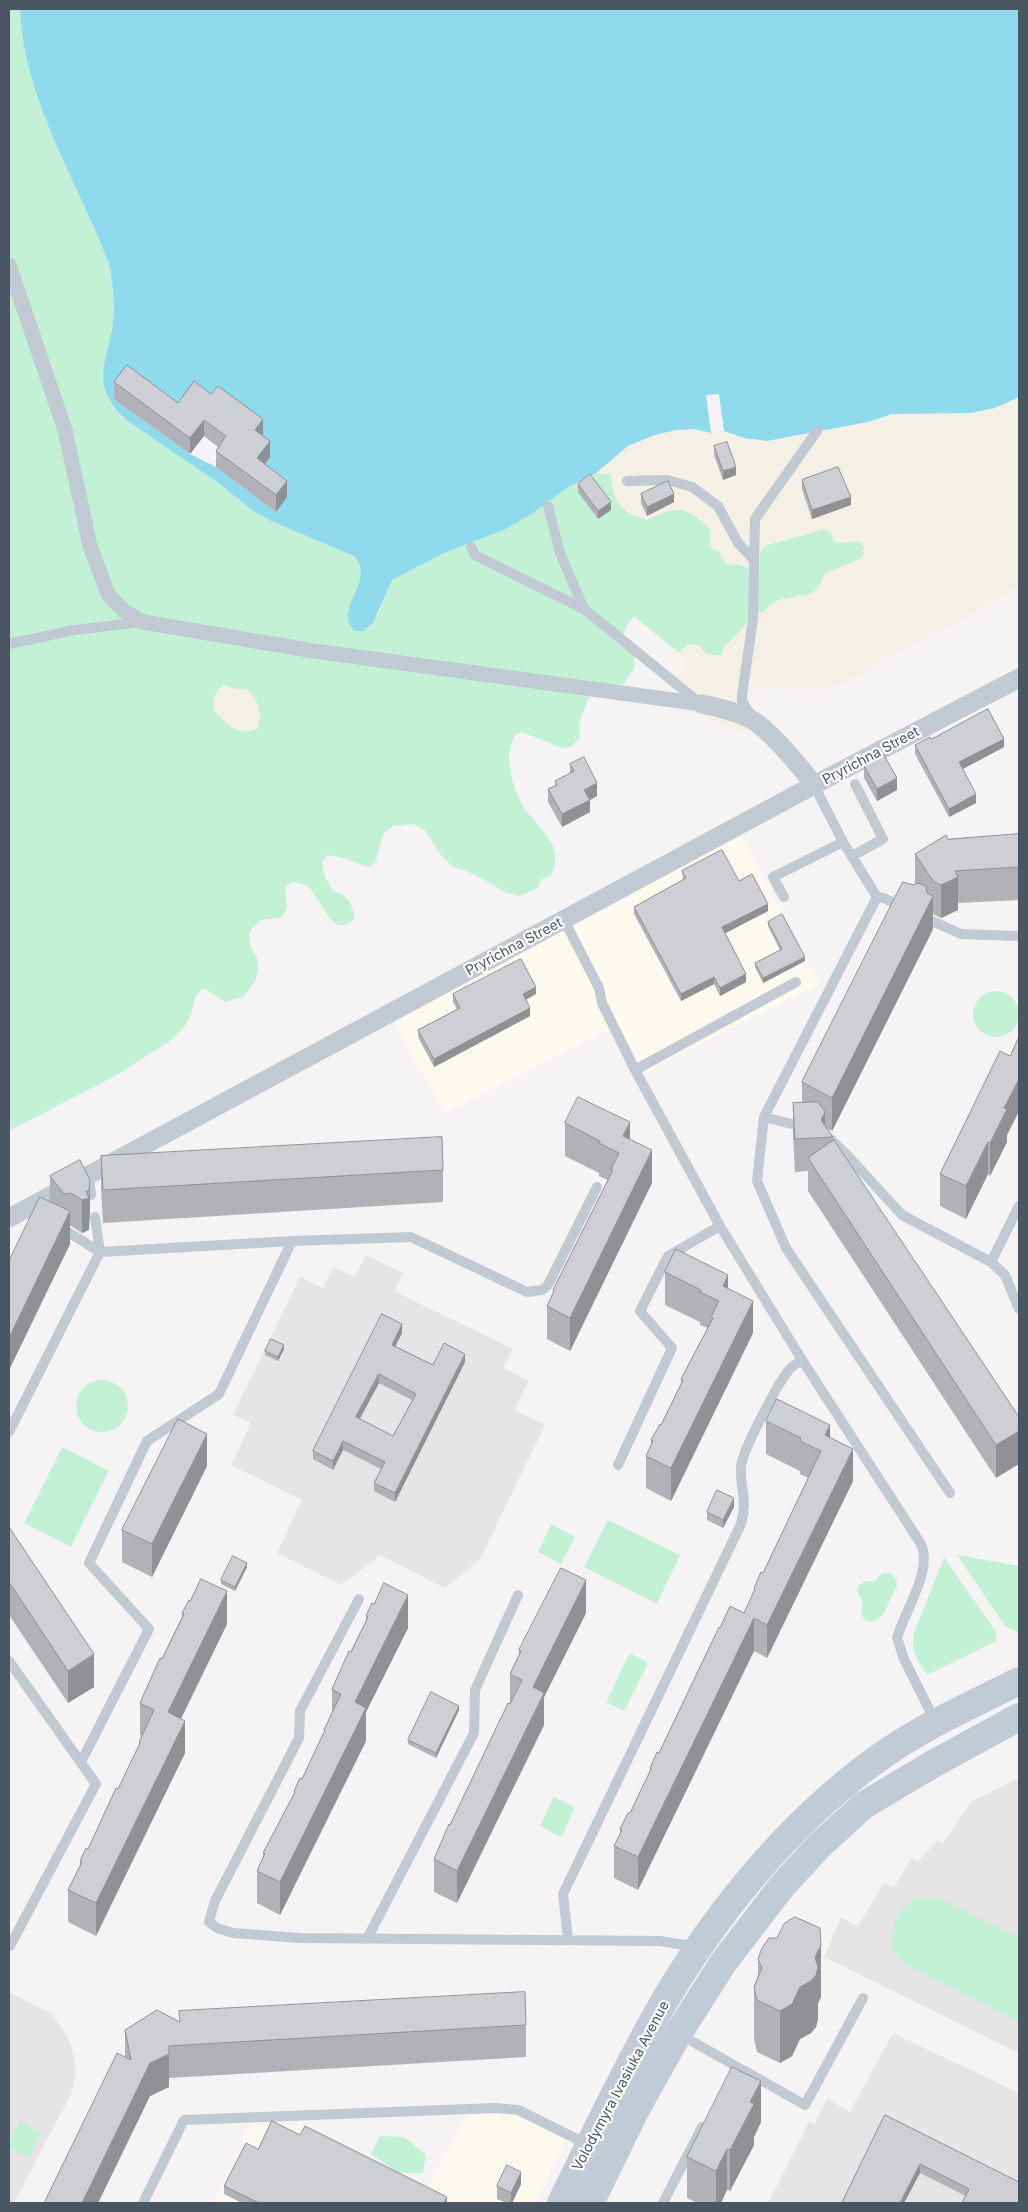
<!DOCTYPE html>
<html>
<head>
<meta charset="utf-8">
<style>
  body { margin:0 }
  #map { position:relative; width:1028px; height:2212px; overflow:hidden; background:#f5f3f3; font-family:Inter,sans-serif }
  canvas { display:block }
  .frame { position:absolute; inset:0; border:10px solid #4a5661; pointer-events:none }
</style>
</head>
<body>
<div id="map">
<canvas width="1028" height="2212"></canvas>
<div class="frame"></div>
</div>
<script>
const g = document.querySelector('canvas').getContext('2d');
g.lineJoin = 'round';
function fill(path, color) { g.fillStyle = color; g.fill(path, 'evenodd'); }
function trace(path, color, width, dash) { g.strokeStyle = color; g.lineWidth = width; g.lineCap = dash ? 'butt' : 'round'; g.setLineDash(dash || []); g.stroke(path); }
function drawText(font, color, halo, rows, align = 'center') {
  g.font = font + ' Inter,sans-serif'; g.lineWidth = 4.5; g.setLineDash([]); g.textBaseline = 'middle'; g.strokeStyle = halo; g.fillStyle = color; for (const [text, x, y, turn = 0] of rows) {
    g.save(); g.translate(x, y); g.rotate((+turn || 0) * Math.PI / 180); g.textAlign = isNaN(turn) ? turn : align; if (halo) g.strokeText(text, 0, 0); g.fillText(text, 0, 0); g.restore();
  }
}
const commercial = new Path2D(`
  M740,832L819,984L645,1072L618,1025L445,1113L392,1019Z
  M516,2112L566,2138L535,2203H215L214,2201L251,2124L302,2126L427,2188L467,2115Z`);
const education = new Path2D(`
  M366,1255L403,1273L394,1291L513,1349L503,1368L529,1381L514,1410L545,1425L480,1559L445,1588L380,1555L341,1585L277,1553L302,1500L231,1465L251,1423L233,1415L300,1277L323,1288L333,1267L355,1277Z
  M1019,1778V2053L824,1957L841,1918L858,1926L884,1883L894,1888L911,1858L918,1861L938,1840L943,1843L972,1801Z
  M9,1992L52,2014L68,2038L73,2051L76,2070L72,2092L14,2203H9Z
  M893,2033L1019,2093V2203H768L809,2122L815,2124L827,2099L850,2112Z`);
const green = new Path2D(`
  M9,9H20C23,99 78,182 109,264C113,286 116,307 112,329C105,371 92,386 126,420L217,482L253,511L271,521L354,556C368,570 355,595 348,610L357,631C382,628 381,596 392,580L444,553L504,530L530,515L570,486L595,474H611L646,520C676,506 685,504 710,529L711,547L719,552L727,565L759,561L761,548L767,545L825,529L831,532L834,541L837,543L858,541L865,547C863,570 836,563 824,576C820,581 820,588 814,592C804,599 792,597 780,600C773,602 771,606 765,611C761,614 755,614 751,617C747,622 744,628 739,632C730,642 727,644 721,656L707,654L698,645H688L679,653L634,616L626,627L623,637L635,653L634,669L624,684L609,688L589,697L579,723L580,737L571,747L562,748L522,732L515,735C512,742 509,750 509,758C509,772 517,798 525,809C541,831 566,847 551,875L541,880L538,888L520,896L504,892L489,882L465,870L453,867L440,854L425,830L413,824L393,826L384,833L375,863L368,867L344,858L327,855L322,862L325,877L333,891L342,894L349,901L354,911V919C332,942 320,895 308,887C303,883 298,883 293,882L285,888L287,908L281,918L261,920L253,927L249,935L251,948L257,957L258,968L256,980L244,996L225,1002L204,988L196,995L191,1015L185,1026L173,1039L117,1075L9,1131Z
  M973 1014a23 23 0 1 1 46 0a23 23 0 1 1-46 0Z
  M76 1406a26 26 0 1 1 52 0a26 26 0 1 1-52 0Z
  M62,1447L109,1471L71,1547L24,1523Z
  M608,1520L680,1555L657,1604L584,1567Z
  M551,1524L575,1537L561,1564L538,1552Z
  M957,1555L1019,1566V1633L1005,1626Z
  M944,1557L996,1632V1641L927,1675C917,1659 911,1652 914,1633Z
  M882,1573H890L896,1579L897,1585L883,1615L871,1622L865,1620L861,1614L863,1603L857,1591L859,1585L866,1581H875Z
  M630,1653L648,1663L624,1711L606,1702Z
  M554,1797L575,1808L561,1837L540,1826Z
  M916,1898H939L1019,1938V2022L905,1965L891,1948C892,1923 895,1913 916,1898Z
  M19,2121L42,2133L29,2158L9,2148V2141Z
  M380,2136L404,2137L426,2155L423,2173H398L371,2154Z`);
const sand = new Path2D(`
  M1019,397V585L968,616L831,689L755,688L749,694V703L755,713L752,727C732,737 717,721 700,715C691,711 682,712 673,707C670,694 677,690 675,679C684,671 694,665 680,653L683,648L698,645L707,654L721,656L725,645L739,633L752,616L765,611L773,603L780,600L813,593L819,587L828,572L861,559L864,554L865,547L858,541L838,543L833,539L831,532L825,529L767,545C754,553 764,563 757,572L740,565H727L719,552L711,547L710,529C685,504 676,506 646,520C620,511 612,502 611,474H595L628,446L655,435L676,430L694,429L711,433L724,431L744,438L792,437L868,422L892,414L971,413Z
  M224,685L236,689H248C258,701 264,714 257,729C238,737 225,723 214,710C213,698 214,692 224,685Z`);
const water = new Path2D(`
  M20,9H1019V397L995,408L971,413L892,414L868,422L767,441L744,438L724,431L711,433L694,429L676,430L655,435L628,446L595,474L570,486L530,515L504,530L444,553L392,580L373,623L363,631H355L349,624C348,619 347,613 349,608C354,593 369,571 354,556L271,521L253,511L217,482L126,420C92,386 104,371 112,329C116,307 113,286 109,264C78,182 23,99 20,9Z`);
const pier = new Path2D(`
  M127,382L178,419L263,436L255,447L270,457L257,475L287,497L276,512L216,467L190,454L114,399Z
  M719,394L724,431L711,433L706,395Z`);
const service = new Path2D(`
  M627,481L667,480L692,487L718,506L738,543L754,560
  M548,506L560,553L584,609
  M471,547L475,555L584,609L701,704
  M9,644L74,630L142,622
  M752,717L742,701V695L753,619L755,519L817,431
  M814,785L843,842L877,897
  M852,856L883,839L855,784
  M784,897L773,877L843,842
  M877,897L764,1117L757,1181L786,1248L950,1493
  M877,897L883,898L904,907
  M564,920L599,988L602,1003L635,1070L720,1226L802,1360L921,1544C933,1570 905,1610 897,1638L904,1659L935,1721
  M932,921L961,934L1019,936
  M635,1070L796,982
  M764,1117L804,1127
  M830,1139L849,1157L902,1215L991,1262L1005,1275L1019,1309
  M89,1175L91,1195
  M68,1232L100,1252L292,1241L411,1237L527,1292L542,1290L548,1285L597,1187
  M991,1262L1019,1206
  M9,1432L100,1252L95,1217
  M618,1465L672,1348L640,1311L668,1256L720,1226
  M359,1599L300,1711L299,1738L215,1901L209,1922L217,1928L233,1933L300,1938L660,1941L696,1947
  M9,1661L96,1784L10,1946
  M81,1762L149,1629L89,1563L147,1441L219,1394L292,1241
  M367,1939L474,1733L475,1690L518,1595
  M568,1939L563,1894L741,1524C748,1499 740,1490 741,1467C741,1453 779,1381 789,1370C792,1366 797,1363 802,1360
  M679,2034L805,2105L863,1998
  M143,2203L184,2120L495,2108L518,2110L589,2145
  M663,2203L702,2127`);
const pedestrian = new Path2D(`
  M9,265L65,430L90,546L108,594L124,611L143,622L314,651L702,704`);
const minor = new Path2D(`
  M702,704C717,707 745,714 757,723C776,738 800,766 814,785
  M9,1218L814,785L1019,678`);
const secondary = new Path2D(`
  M561,2203C591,2142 620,2081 653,2021C708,1922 787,1823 880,1757C923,1726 972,1705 1019,1681
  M590,2203L634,2113L678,2034L723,1963L783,1885L820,1845L864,1805L933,1764L1019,1717`);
const wall = new Path2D(`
  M114,382L178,403L263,436L270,457L265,464L287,497L276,512L216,467V451L218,447L204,436L190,454L114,399Z
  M714,446L736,475L723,480L714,455Z
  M802,480L851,505L812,519L802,489Z
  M578,484L611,510L598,519L578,492Z
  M641,494L674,502L647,516L641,503Z
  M931,739L1004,747L963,769L976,803L949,817L915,754V745Z
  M570,764L597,796L590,800V812L562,827L548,802V789L555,786V781L570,773Z
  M864,766L897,790L877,801L864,778Z
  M1019,834V900L958,903V910L941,918L933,914V929L832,1131L826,1128L833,1137V1141L1019,1417L996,1478L808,1191V1171L795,1172L793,1136V1103H802V1082L913,885L915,884V854L948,839Z
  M682,871L739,881L768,911L725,933L746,982L720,996L714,984L681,1001L634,914V907L683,880Z
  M768,922L805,961L763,983L755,967V963L780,950L768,926Z
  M453,994H536L526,1000L530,1016L434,1067L418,1037V1030L457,1009L453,1002Z
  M1019,1037V1114L1018,1113L1007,1135V1142L990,1176L988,1174L966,1219L940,1206V1174L1010,1056Z
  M565,1123L630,1139L652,1183L570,1351L547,1339V1306L553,1294V1290L608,1180L599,1176V1173L565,1156Z
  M101,1156L443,1170V1202L103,1223L101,1189Z
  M50,1176L90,1180V1212L89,1230L82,1233L71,1226H70V1244L9,1370V1261L50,1202Z
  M665,1272L728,1289L753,1333L671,1501L646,1488V1456L651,1445V1440L661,1425L681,1384V1379L708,1328L700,1325V1322L665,1305Z
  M402,1333L395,1346L433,1365L465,1362L395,1502L374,1491V1483L381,1469L343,1450L333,1470L313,1459V1451ZM379,1383L412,1400L393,1436L360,1419Z
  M284,1349L278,1361L265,1355V1351Z
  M766,1421L830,1438L853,1481L767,1658L754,1651L638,1890L614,1878V1846L620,1834V1829L630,1813L650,1772V1768L659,1753L720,1628L744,1613L754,1593V1588L763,1573L808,1478L800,1474V1471L766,1454Z
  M207,1466L152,1577L122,1562V1530Z
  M734,1507L723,1528L707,1520V1512Z
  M9,1527L94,1687L68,1703L9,1615Z
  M247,1567L235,1591L221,1584V1580Z
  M182,1613L227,1624L181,1719L185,1753L96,1936L68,1922V1890L80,1866V1861L88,1849L139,1746V1742L142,1736L140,1735V1703L182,1617Z
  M586,1613L544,1697V1725L457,1903L434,1892V1859L510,1703V1674L519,1654V1650Z
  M366,1616L408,1628L366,1712V1741L280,1915L257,1903V1871L263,1857V1853L294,1795V1791L302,1779L324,1734V1730L332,1712V1689L366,1621Z
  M459,1710L436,1758L408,1744V1740Z
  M758,1959L821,1997L818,2003V2019L816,2027L811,2033L800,2039L792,2056L780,2063L757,2052L754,2039V1987L758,1976Z
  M179,2022L526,2025V2057L169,2078V2087L150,2096L98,2203H44L125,2057V2030Z
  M885,2115L1019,2182L966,2196L920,2173L904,2203H842Z
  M761,2122L754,2137V2145L730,2191L727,2190L721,2203H697L687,2198V2157Z
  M300,2135L447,2203H242L224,2194V2186L258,2149Z
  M521,2184L512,2203H507L497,2199V2186Z`);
const shadedWall = new Path2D(`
  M263,419V436L255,430Z
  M204,420V436L190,454V438Z
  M270,441V457L257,475V458Z
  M736,467V475L723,480V471Z
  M287,481V497L276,512V495Z
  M674,494V502L647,516V507Z
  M851,497V505L812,519V510Z
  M611,502V510L598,519V511Z
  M1004,739V747L959,771V762Z
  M897,778V790L877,801V789Z
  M597,783V796L590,800V812L562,827V814L584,790Z
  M976,794V803L949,817V809Z
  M958,877V910L941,918V885Z
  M933,896V929L832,1131V1098Z
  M768,904V911L722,935V927Z
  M805,957V961L763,983V978Z
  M746,974V982L720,996V988Z
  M714,977V984L681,1001V994Z
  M536,987V994L523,1001V994Z
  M530,1008V1016L434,1067V1059Z
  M1018,1081V1113L1007,1135V1142L990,1176V1143L1004,1108Z
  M825,1112V1138L821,1120Z
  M630,1122V1155L623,1136Z
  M988,1142V1174L966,1219V1186Z
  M652,1150V1183L570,1351V1318Z
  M90,1180V1212L89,1224V1191Z
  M89,1198V1230L82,1233V1200Z
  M70,1211V1244L9,1370V1338Z
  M728,1275V1308L723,1286Z
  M753,1301V1333L671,1501V1468Z
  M402,1324V1333L392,1353V1345Z
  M284,1345V1349L278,1361V1357Z
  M465,1354V1362L395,1502V1493Z
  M379,1374V1383L356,1425V1417Z
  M830,1425V1458L825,1435Z
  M1019,1431V1464L996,1478V1445Z
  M207,1434V1466L152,1577V1544Z
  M343,1441V1450L333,1470V1461Z
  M853,1449V1481L767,1658V1625Z
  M734,1498V1507L723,1528V1520Z
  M247,1563V1567L235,1591V1587Z
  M586,1580V1613L544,1697V1725L457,1903V1871L533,1687Z
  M227,1591V1624L168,1745V1712Z
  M408,1595V1628L366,1712V1741L280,1915V1882L355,1702Z
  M754,1618V1651L638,1890V1857Z
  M94,1654V1687L68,1703V1671Z
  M459,1706V1710L436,1758V1753Z
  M185,1721V1753L96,1936V1903Z
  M821,1945V1997L818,2003V2019L816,2027L811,2033L800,2039L792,2056L780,2063V2011L815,1957Z
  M169,2046V2087L150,2096L98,2203H82L150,2063Z
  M761,2081V2122L754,2137V2145L730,2191V2150L750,2102Z
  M727,2149V2190L721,2203H716V2171Z
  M920,2164V2173L904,2203H900Z
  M521,2172V2184L512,2203H511V2193Z
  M447,2197V2203H444Z`);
const building = new Path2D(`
  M127,365L178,403L194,381L211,394L218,386L263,419L255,430L270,441L257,458L287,481L276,495L216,451L226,436L204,420L190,438L114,382Z
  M727,442L736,467L723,471L714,446Z
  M838,467L851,497L812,510L802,480Z
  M590,474L611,502L598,511L578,484Z
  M668,481L674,494L647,507L641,494Z
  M988,709L1004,739L959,762L976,794L949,809L915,745L930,737L931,739Z
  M884,755L897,778L877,789L864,766Z
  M584,757L597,783L584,790L590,800L562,814L548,789L557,785L555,781L574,771L570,764Z
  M1019,834V867L955,871L958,877L941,885L934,882L915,854L946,835L948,839Z
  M722,850L739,881L752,874L768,904L722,927L746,974L720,988L714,977L681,994L634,907L686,878L682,871Z
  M903,882L913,885L918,883L926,886L927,893L933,896L832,1098L802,1082Z
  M782,914L805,957L763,978L755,963L782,949L768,922Z
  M521,959L536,987L523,994L530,1008L434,1059L418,1030L460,1008L453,994Z
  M1019,1037V1081H1018L1004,1108L1007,1109L990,1143L988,1142L966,1186L940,1174L1000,1051L1010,1056Z
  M578,1097L630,1122L623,1136L652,1150L570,1318L547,1306L554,1291L553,1290L613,1170L611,1169L619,1153L599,1143L600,1141L565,1123Z
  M818,1102L825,1112L821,1120L833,1137L795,1139L793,1103Z
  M442,1137L443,1170L103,1190L101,1156Z
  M834,1140L1019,1417V1431L996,1445L808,1158Z
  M80,1160L90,1180L89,1191H86L89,1198L82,1200L71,1193L64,1194L50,1176Z
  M40,1197L70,1211L9,1338V1261Z
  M676,1249L728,1275L723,1286L753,1301L671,1468L646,1456L653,1441L651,1440L660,1424L661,1425L683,1380L681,1379L713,1318L711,1317L719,1301L700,1292L701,1290L665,1272Z
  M382,1314L402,1324L392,1345L433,1365L444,1343L465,1354L395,1493L374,1483L385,1462L343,1441L333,1461L313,1451ZM379,1374L416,1394L393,1436L356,1417Z
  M271,1339L284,1345L278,1357L265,1351Z
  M777,1399L830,1425L825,1435L853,1449L767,1625L754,1618L638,1857L614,1846L622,1830L620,1829L628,1813H630L651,1769L650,1768L657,1752L659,1753L719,1627L720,1628L730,1606L744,1613L755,1589L754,1588L761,1572L763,1573L821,1451L800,1441L801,1438L766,1421Z
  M178,1419L207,1434L152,1544L122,1530Z
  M717,1490L734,1498L723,1520L707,1512Z
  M9,1527L94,1654L68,1671L9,1582Z
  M233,1556L247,1563L235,1587L221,1580Z
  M561,1568L586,1580L533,1687L544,1693L457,1871L434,1859L449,1824L450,1825L508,1703L510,1704L522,1680L510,1674L521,1651L519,1650Z
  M201,1579L227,1591L168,1712L185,1721L96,1903L68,1890L82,1862L80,1861L86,1848L88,1849L116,1788L118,1789L140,1743L139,1742L154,1710L140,1703L160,1658L162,1659L184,1614L182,1613L189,1600L190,1601Z
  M384,1583L408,1595L355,1702L366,1708L280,1882L257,1871L265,1853H263L295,1792L294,1791L300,1778L302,1779L325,1730H324L341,1694L332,1689L349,1651L351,1652L368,1617L366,1616L372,1603L374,1604Z
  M431,1692L459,1706L436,1753L408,1740Z
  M795,1917L820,1928L821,1945L815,1957L818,1967L816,1975L811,1981L800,1987L792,2004L780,2011L757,2000L754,1987L762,1968L758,1959L762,1948L769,1938H777L784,1924Z
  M525,1992L526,2025L169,2046V2054L150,2063L82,2203H44L117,2053L131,2060L125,2030L157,2010L180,2022L179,2011Z
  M732,2067L761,2081L750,2102L754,2104L730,2150L727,2149L716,2171L687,2157Z
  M885,2115L1019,2182V2200L1018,2203H962L969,2189L920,2164L900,2203H842Z
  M272,2121L300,2135L305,2126L447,2197L444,2203H259L224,2186L246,2143L258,2149Z
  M507,2165L521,2172L511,2193L497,2186Z`);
const streetNames = [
  ["Pryrichna Street",871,756,-28],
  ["Pryrichna Street",514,947,-28],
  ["Volodymyra Ivasiuka Avenue",621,2086,-62]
];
fill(commercial, '#fdf9ef');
fill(education, '#e6e4e5');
fill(green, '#c3f1d5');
fill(sand, '#f5f0e5');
fill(water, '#90daee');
fill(pier, '#f5f3f3');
trace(service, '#c1cad2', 10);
trace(pedestrian, '#c1cad2', 15);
trace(minor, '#c1cad2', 19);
trace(secondary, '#c1cbd6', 28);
fill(wall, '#b0b2b7');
fill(shadedWall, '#909195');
fill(building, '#cdcfd5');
trace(building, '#909195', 1);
drawText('14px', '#4a5661', '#fff', streetNames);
</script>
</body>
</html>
